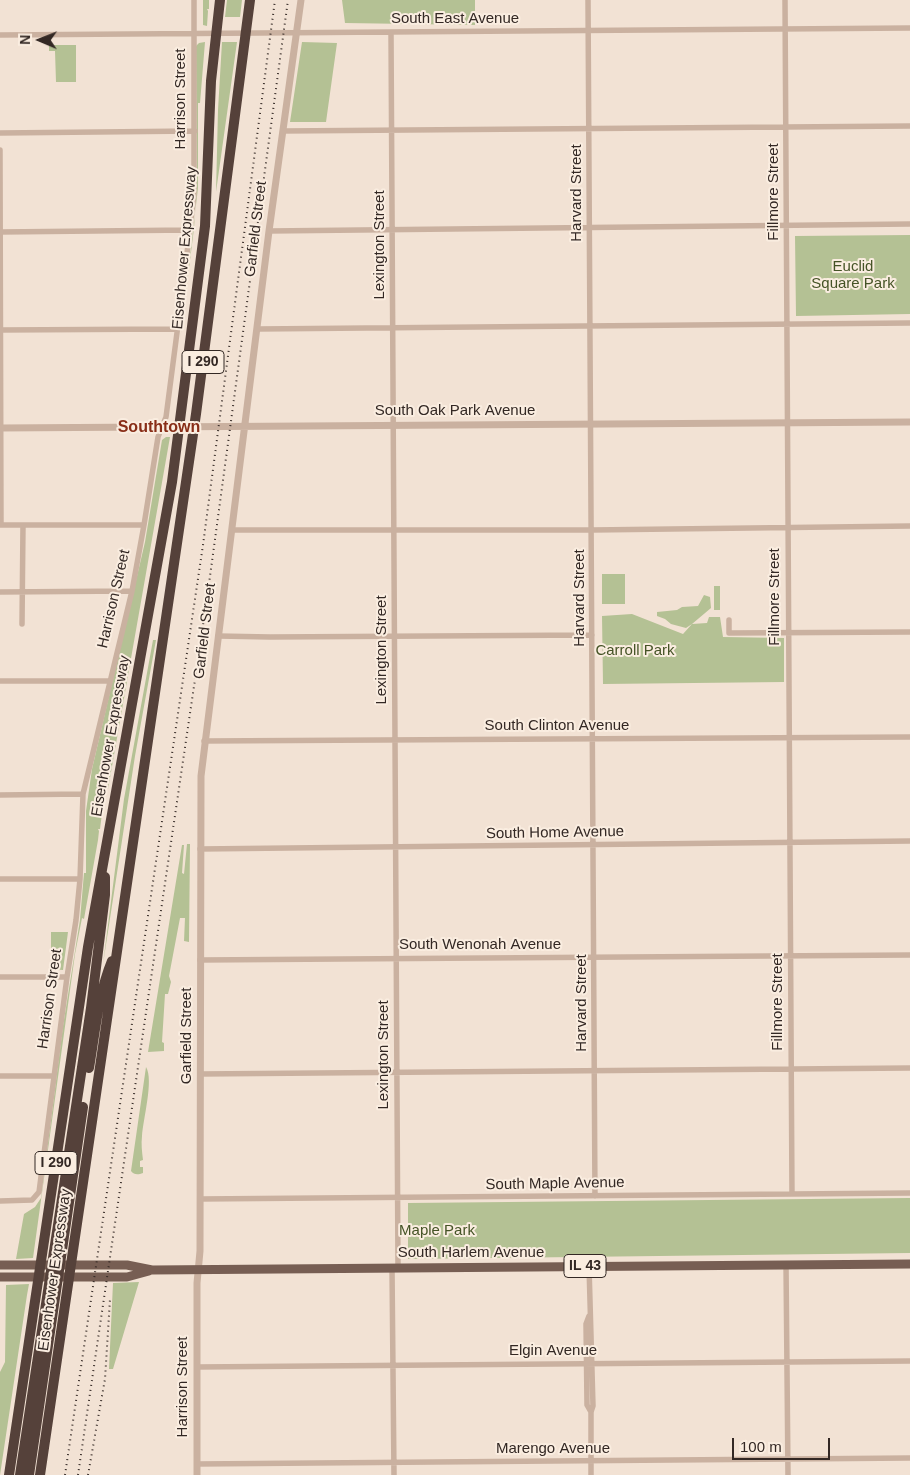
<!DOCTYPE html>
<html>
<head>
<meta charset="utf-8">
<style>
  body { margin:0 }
  #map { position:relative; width:910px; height:1475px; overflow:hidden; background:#f2e2d4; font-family:Helvetica,sans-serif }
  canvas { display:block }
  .north { position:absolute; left:15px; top:15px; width:50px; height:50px; -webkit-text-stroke:4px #faede0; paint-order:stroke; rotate:271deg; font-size:14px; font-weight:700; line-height:20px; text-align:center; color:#332824 }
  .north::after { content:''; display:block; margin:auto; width:18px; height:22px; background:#332824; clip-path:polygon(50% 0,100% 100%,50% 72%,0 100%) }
  .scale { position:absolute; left:732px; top:1438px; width:98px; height:22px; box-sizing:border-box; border:2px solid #332824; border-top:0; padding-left:6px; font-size:15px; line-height:18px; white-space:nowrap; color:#332824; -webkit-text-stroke:4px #faede0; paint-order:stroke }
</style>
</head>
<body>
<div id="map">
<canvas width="910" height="1475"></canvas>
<div class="north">N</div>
<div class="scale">100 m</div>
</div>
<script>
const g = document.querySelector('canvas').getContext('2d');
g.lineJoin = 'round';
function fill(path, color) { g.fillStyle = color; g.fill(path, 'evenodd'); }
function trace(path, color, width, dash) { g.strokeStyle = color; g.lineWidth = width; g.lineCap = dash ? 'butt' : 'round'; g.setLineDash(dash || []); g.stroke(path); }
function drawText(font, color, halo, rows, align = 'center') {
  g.font = font + ' Helvetica,sans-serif'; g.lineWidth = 4; g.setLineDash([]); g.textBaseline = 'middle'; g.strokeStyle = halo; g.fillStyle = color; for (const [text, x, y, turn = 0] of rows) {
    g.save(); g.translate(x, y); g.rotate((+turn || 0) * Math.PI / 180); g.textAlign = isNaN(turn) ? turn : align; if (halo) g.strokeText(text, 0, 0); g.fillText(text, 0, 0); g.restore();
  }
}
const green = new Path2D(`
  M203,0H209V9H207L208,11L207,26L203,25Z
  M227,0H242L240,17H225Z
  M342,0H475V25L345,23Z
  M205,42L200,103H198V188L180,341L194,228L197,185L196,46L199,43Z
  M222,42H237L216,192L218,110Z
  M302,42L337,43L326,122H290Z
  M49,45H76V82H56L55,51H49Z
  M910,235V314L796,316L795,236Z
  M166,437H170L108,789H105L100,829H98L99,831L98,840L84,919L82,918L75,954L33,1258L16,1259L24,1214L35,1207L41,1198L63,1026L80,920L84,873H86V811L92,769L145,542L162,440Z
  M602,574H625V604H602Z
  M714,586H720V610H714Z
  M704,595L710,597L711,608L692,624L707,623L709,617H720L723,637L784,638V682L603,684L602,616L632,614L683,634L692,624L686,628L671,624L665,619L657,616V612L677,610L682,607L698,606Z
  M153,640H156L135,756L103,964L124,799Z
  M187,844H190L189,942L184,941L185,918H180L169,976L171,982L168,994H165L162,1042L164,1043V1051L148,1052L182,845H184L182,873L184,874Z
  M51,932H68L63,970L51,969Z
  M146,1067C154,1080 143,1119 142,1136C141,1144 142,1152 143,1160L140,1161V1167H143V1173C138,1175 134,1175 131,1171Z
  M910,1198V1253L408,1259V1203Z
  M139,1282L113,1369H109L113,1283Z
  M29,1284L27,1295L0,1475V1372L5,1362L6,1285Z`);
const minor = new Path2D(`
  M588,0L595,1196
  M785,0L792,1194
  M391,32L398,1268
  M0,35L910,28
  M283,131L910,126
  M0,133L195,131
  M0,150L1,525
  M269,231L910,224
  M0,232L190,230
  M258,329L910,323
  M0,330L177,329
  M0,525H144
  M232,530H592L910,526
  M0,592L132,591
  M729,620V633L910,632
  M22,624L23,525
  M218,636L270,637L592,635
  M0,681H110
  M204,741L910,737
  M0,795L83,794
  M200,849L910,841
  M0,879H80
  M200,960L910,955
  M0,977H67
  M200,1074L910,1068
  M0,1076H54
  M200,1199L910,1193
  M0,1201L32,1200L39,1192L67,977L76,920L80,879L83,794L132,591L144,525L158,437L166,417L184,279L194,194V0
  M786,1264L788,1475
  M589,1266L593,1406L591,1412V1475
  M392,1268L394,1475
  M589,1316L586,1324L587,1405L591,1412
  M197,1367L910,1361
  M197,1464L910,1458`);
const tertiary = new Path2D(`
  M0,428L910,422
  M197,1475V1283L200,1251L201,776L269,231L301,0`);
const primary = new Path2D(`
  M0,1265H127L152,1270L910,1264
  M0,1277H127L149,1271`);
const motorway = new Path2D(`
  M89,1068C95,1033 98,995 112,961
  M9,1475L88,947L172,482L205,226L211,81L220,0
  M20,1475L91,1008L105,895V877
  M29,1475L83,1107
  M40,1475L196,414L250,0`);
const rail = new Path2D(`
  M65,1475L203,545L275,0
  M78,1475L208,591L288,0
  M88,1475L105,1379L110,1299`);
const shields = [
  [203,362,42],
  [56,1163,42],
  [585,1266,42]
];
const shieldNames = [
  ["I 290",203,362],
  ["I 290",56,1163],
  ["IL 43",585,1266]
];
const streetNames = [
  ["South East Avenue",455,19],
  ["Harrison Street",181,99,-90],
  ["Fillmore Street",774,192,-90],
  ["Harvard Street",577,193,-90],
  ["Garfield Street",256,229,-83],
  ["Lexington Street",380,245,-90],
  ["Eisenhower Expressway",185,248,-85],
  ["South Oak Park Avenue",455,411],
  ["Fillmore Street",775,597,-90],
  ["Harvard Street",580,598,-90],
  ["Harrison Street",114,599,-77],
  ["Garfield Street",205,631,-83],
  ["Lexington Street",382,650,-90],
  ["South Clinton Avenue",557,726],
  ["Eisenhower Expressway",111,736,-80],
  ["South Home Avenue",555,833,-1],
  ["South Wenonah Avenue",480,945],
  ["Harrison Street",50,999,-82],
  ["Fillmore Street",778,1002,-90],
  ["Harvard Street",582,1003,-90],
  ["Garfield Street",187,1036,-90],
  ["Lexington Street",384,1055,-90],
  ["South Maple Avenue",555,1184,-1],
  ["South Harlem Avenue",471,1253],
  ["Eisenhower Expressway",55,1270,-82],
  ["Elgin Avenue",553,1351],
  ["Harrison Street",183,1387,-90],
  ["Marengo Avenue",553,1449]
];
const parkNames = [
  ["Euclid",853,267],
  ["Square Park",853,284],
  ["Carroll Park",635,651],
  ["Maple Park",437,1231]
];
const neighbourhoodNames = [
  ["Southtown",159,428]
];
fill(green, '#b4c194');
trace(minor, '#cab1a0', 5.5);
trace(tertiary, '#cab1a0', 7);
trace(primary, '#775e53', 9);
trace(motorway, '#55413a', 10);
trace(rail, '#332824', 2, [1, 4]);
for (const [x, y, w] of shields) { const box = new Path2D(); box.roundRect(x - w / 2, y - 11.5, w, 23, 4); g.fillStyle = '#faede0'; g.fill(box); trace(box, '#332824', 1); }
drawText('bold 14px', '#332824', null, shieldNames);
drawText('15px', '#332824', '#faede0', streetNames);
drawText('15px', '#455326', '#faede0', parkNames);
drawText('bold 16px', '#882d17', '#faede0', neighbourhoodNames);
</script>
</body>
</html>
